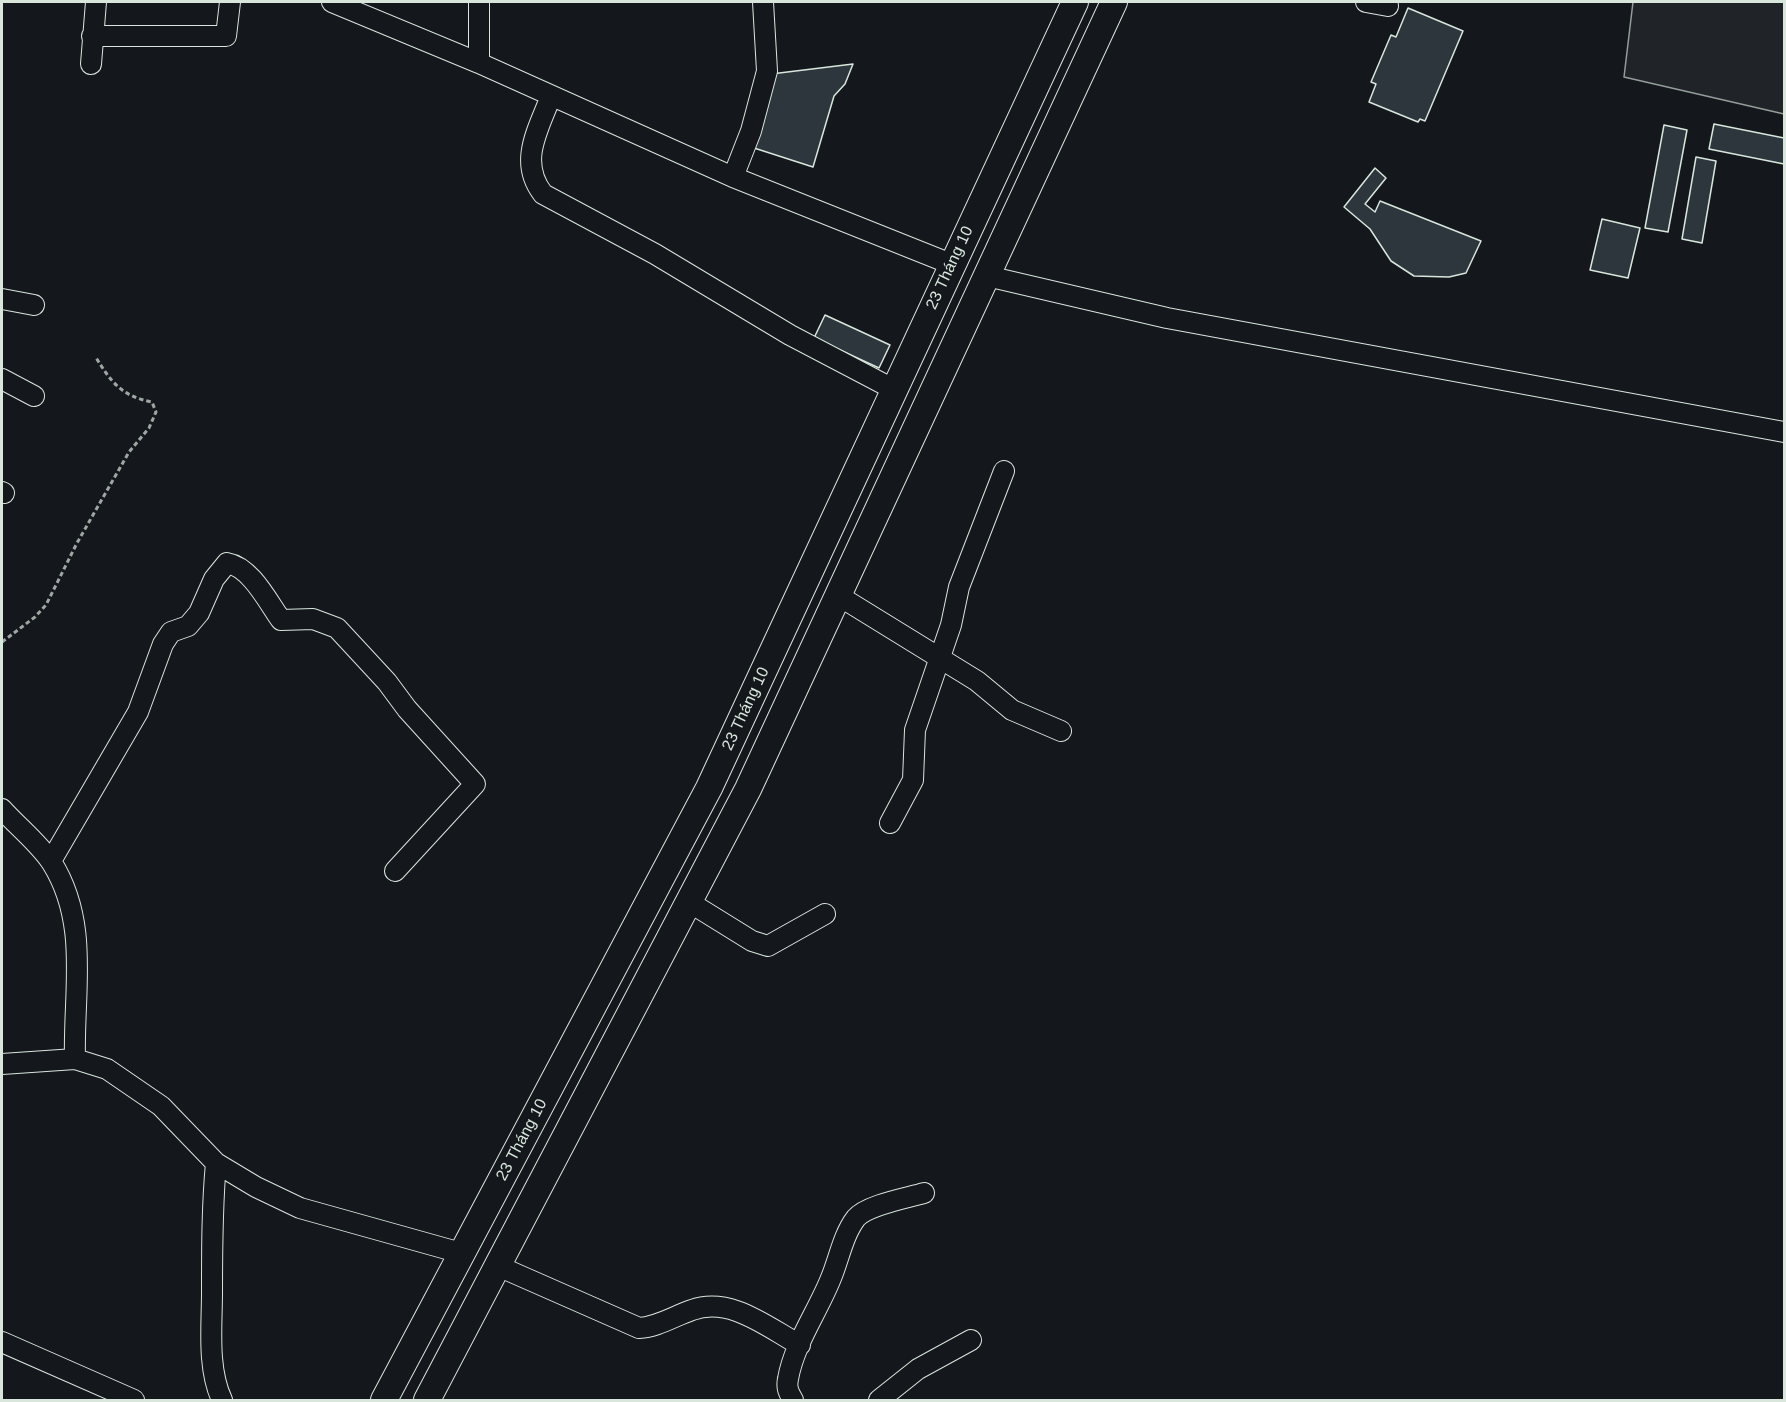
<!DOCTYPE html>
<html>
<head>
<meta charset="utf-8">
<style>
  body { margin:0 }
  #map { position:relative; width:1786px; height:1402px; overflow:hidden; background:#14181c; font-family:Helvetica,sans-serif }
  canvas { display:block }
  .frame { position:absolute; inset:0; border:3px solid #d8e6dc; pointer-events:none }
</style>
</head>
<body>
<div id="map">
<canvas width="1786" height="1402"></canvas>
<div class="frame"></div>
</div>
<script>
const g = document.querySelector('canvas').getContext('2d');
g.lineJoin = 'round';
function fill(path, color) { g.fillStyle = color; g.fill(path, 'evenodd'); }
function trace(path, color, width, dash) { g.strokeStyle = color; g.lineWidth = width; g.lineCap = dash ? 'butt' : 'round'; g.setLineDash(dash || []); g.stroke(path); }
function drawText(font, color, halo, rows, align = 'center') {
  g.font = font + ' Helvetica,sans-serif'; g.lineWidth = 4.5; g.setLineDash([]); g.textBaseline = 'middle'; g.strokeStyle = halo; g.fillStyle = color; for (const [text, x, y, turn = 0] of rows) {
    g.save(); g.translate(x, y); g.rotate((+turn || 0) * Math.PI / 180); g.textAlign = isNaN(turn) ? turn : align; if (halo) g.strokeText(text, 0, 0); g.fillText(text, 0, 0); g.restore();
  }
}
const green = new Path2D(`
  M1633,2H1784V114L1624,77Z`);
const building = new Path2D(`
  M1408,8L1463,31L1425,121L1420,119L1418,122L1369,102L1376,84L1371,82L1391,35L1396,37Z
  M853,64L845,84L834,96L813,167L751,147L771,74Z
  M1714,124L1784,138V164L1709,149Z
  M1664,125L1687,130L1668,232L1645,228Z
  M1696,157L1716,161L1702,243L1682,239Z
  M1375,168L1386,178L1365,204L1375,212L1380,201L1481,241L1466,273L1449,277L1414,276L1391,261L1370,229L1344,207Z
  M1602,219L1640,228L1628,278L1590,270Z
  M825,315L890,345L879,368L814,338Z`);
const path = new Path2D(`
  M2,642L35,617L46,605L77,543L129,452L149,428L156,412L152,402C121,396 111,382 95,356`);
const minor = new Path2D(`
  M332,2L479,63L733,177L951,264
  M1366,2L1388,6
  M92,36H226L230,2
  M479,63V2
  M91,64L96,2
  M551,96C538,130 518,162 543,194L655,254L790,335L893,389
  M733,177L751,131L767,71L763,2
  M987,276L1167,318L1784,432
  M2,299L34,305
  M2,379L34,396
  M2,492L4,493
  M839,596L977,681L1012,710L1061,731
  M2,809C17,826 39,843 52,863C90,924 73,992 75,1059
  M890,823L913,780L915,730L951,625L959,587L1004,471
  M51,861L138,712L163,644L171,632L188,626L199,613L214,579L227,563C251,567 268,602 281,620L313,619L337,628L387,682L407,709L475,784L395,871
  M689,902L752,941L768,946L825,914
  M2,1064L75,1059L107,1069L161,1106L216,1163L256,1187L300,1208L461,1253
  M216,1163C212,1206 212,1248 212,1292C212,1326 207,1368 222,1400
  M498,1266L639,1328C658,1327 674,1316 692,1310C730,1296 767,1327 800,1345
  M2,1342L134,1400
  M793,1400C789,1393 786,1388 788,1379C794,1344 818,1311 831,1278C839,1259 843,1235 856,1218C867,1205 907,1198 924,1193
  M879,1400L918,1369L971,1340`);
const major = new Path2D(`
  M384,1400L709,788L1075,2
  M427,1400L748,789L1114,2`);
const streetNames = [
  ["23 Tháng 10",950,268,-65],
  ["23 Tháng 10",746,709,-65],
  ["23 Tháng 10",522,1140,-62]
];
fill(green, '#202428');
trace(green, '#939e99', 1.5);
fill(building, '#2c363c');
trace(building, '#d8e6dc', 1.5);
trace(minor, '#d8e6dc', 22);
trace(major, '#d8e6dc', 28);
trace(path, '#9da8a2', 3, [4.5, 3]);
trace(minor, '#14181c', 20);
trace(major, '#14181c', 26);
drawText('16px', '#d8e6dc', '#14181c', streetNames);
</script>
</body>
</html>
